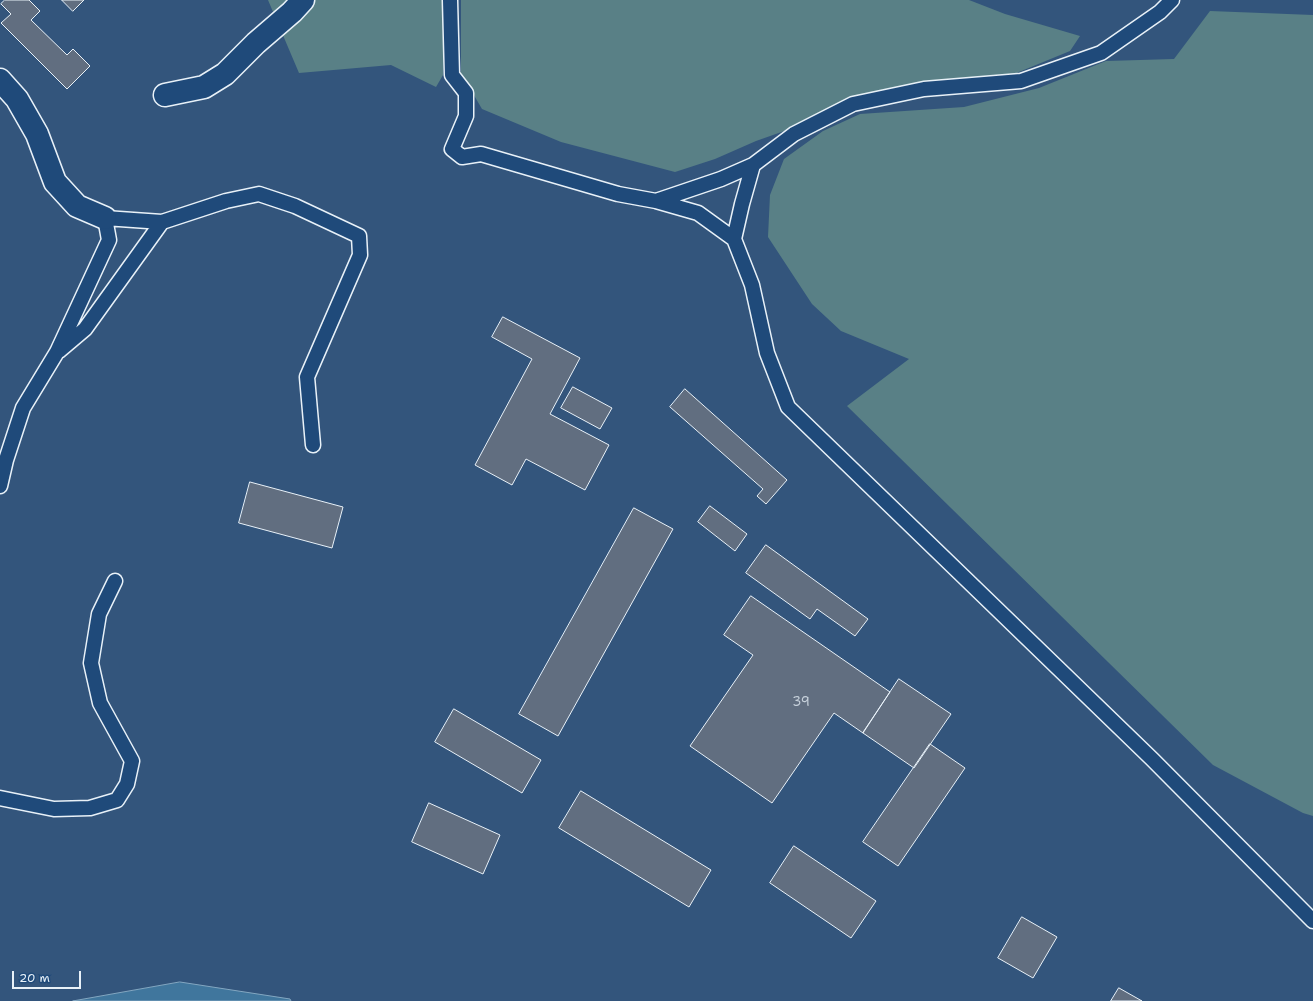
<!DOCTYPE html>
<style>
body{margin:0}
#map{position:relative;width:1313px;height:1001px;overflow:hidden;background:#33557c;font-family:"Shantell Sans",sans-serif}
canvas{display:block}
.scale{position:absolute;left:12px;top:971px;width:69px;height:18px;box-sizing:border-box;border:2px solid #e8f1f8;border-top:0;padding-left:5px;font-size:12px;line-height:14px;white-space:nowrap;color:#e8f1f8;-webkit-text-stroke:3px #1f4a7a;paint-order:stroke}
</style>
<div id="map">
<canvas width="1313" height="1001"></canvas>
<div class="scale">20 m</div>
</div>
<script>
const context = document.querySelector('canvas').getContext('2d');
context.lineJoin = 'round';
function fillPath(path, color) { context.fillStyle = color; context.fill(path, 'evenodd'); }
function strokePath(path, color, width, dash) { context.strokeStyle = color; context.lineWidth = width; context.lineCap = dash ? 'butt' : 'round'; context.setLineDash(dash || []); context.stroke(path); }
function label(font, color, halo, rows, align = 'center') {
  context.font = font + ' "Shantell Sans",sans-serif'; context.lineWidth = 3.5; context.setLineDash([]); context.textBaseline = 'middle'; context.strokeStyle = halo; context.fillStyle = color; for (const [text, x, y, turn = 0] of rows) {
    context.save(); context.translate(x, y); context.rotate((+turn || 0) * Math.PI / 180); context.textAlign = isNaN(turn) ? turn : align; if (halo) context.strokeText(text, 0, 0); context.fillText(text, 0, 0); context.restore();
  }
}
fillPath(new Path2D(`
 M268,0H445L443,75L436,87L391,65L299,73Z
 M461,0H969L1005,14L1080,36L1070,51L1014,74L923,82L756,141L715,159L675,172L561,142L482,109L461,73Z
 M1210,11L1313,15V816L1303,813L1213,765L847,406L909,359L841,331L812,304L768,237L770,195L784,159L823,131L860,114L964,107L1039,88L1106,61L1174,59Z`), '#598086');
const water = new Path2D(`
 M180,982L290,999L291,1001H73Z`);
fillPath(water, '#40769d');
strokePath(water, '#83a7c1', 1);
const building = new Path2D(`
 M5,0H29L40,11L31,20L67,55L73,49L90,66L67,89L1,23L11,14L1,4Z
 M62,0H84L73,11Z
 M503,317L580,358L550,414L609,445L585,490L526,459L512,485L475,465L532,359L492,337Z
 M573,387L612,408L600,429L561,408Z
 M685,389L787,480L766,504L757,496L763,489L670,407Z
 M250,482L343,507L332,548L239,523Z
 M710,506L747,534L735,551L698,522Z
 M634,508L673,529L558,736L519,714Z
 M766,545L868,619L855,636L817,609L810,619L746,573Z
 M751,596L890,692L863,733L834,713L772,803L690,746L753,655L724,635Z
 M899,679L951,714L914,768L863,733Z
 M454,709L541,760L522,793L435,742Z
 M930,744L965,768L898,866L863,842Z
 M581,791L711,870L689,907L559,828Z
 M429,803L500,835L483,874L412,842Z
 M794,846L876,901L851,938L770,883Z
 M1022,917L1057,937L1033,978L998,958Z
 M1119,988L1142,1001H1111Z`);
fillPath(building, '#616e80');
strokePath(building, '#e8f1f8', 1);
const lane = new Path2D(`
 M450,0L452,75L466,93V116L452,149L462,157L481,154L618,194L656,201L698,213L734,239L752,285L767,353L788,407L1152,759L1313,921
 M656,201L721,179L753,165
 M734,239L742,204L753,165L794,134L853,104L924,89L1021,81L1101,53L1160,12L1172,0
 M59,351L85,329L162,222
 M0,486L6,460L23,408L57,352L109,240L105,218L162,222L226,201L259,194L295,206L359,236L360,255L307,377L313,445
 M0,798L54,809L90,808L117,800L127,784L132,761L100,703L91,663L99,614L115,581`);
const street = new Path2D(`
 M0,80L17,99L37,134L55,182L77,206L105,218
 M165,95L204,87L225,74L256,43L292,12L303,0`);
strokePath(lane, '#e8f1f8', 17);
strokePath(street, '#e8f1f8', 25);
strokePath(lane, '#1f4a7a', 14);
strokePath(street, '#1f4a7a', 22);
label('13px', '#c6d0da', null, [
 ["39",801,703]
]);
</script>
